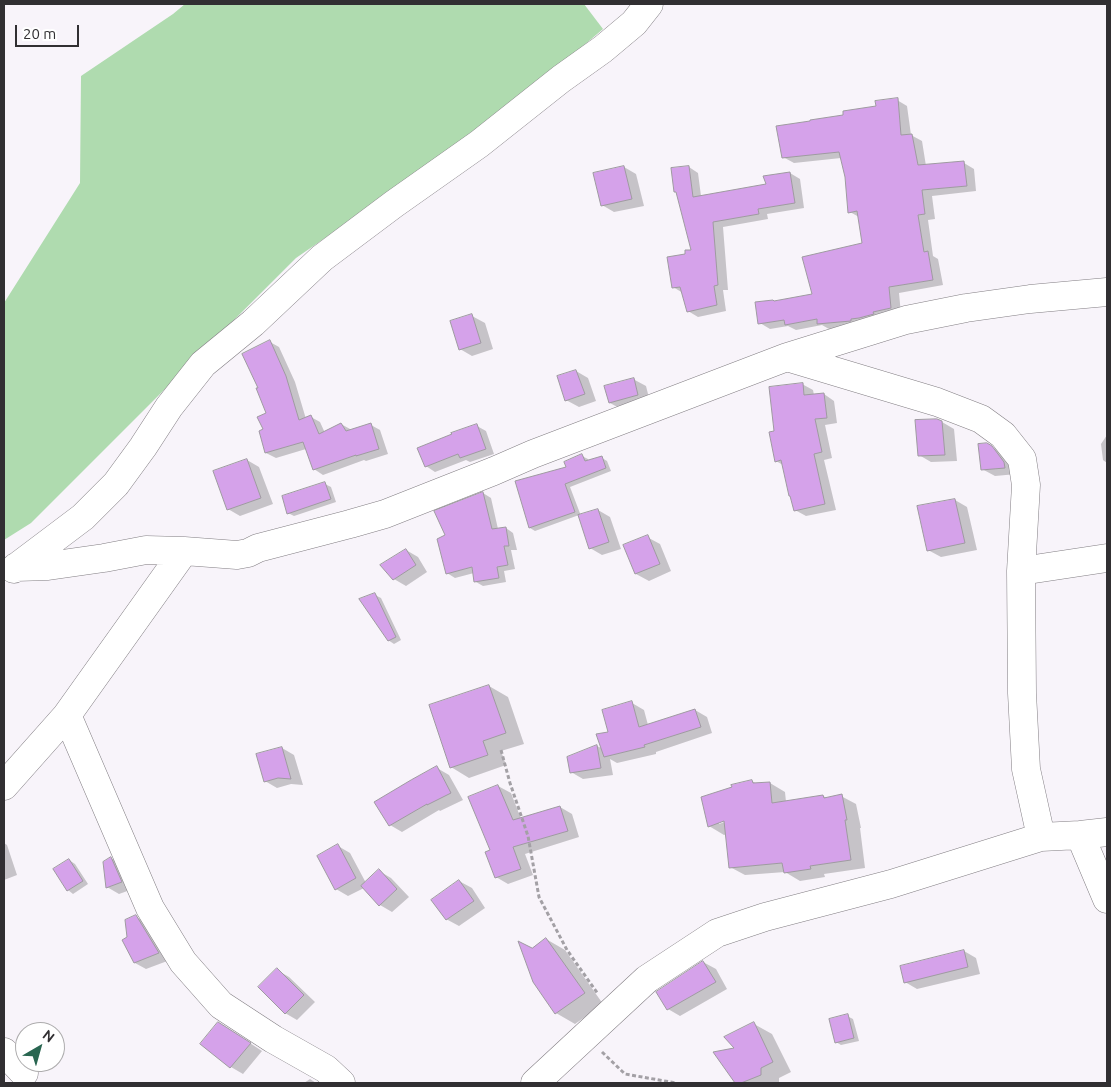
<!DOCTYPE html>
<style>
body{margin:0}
#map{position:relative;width:1111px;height:1087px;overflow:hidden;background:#f8f4fa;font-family:Ubuntu,sans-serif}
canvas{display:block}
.frame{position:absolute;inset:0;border:5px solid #312f32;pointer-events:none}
.north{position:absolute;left:15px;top:1022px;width:50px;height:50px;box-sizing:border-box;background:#fff;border:1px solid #adacad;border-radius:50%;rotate:38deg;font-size:14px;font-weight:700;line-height:20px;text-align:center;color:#312f32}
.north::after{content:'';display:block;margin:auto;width:18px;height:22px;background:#296651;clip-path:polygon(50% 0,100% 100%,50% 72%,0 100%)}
.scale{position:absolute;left:15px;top:25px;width:64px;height:22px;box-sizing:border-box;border:2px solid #312f32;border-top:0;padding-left:6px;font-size:15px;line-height:18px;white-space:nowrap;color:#312f32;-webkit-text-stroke:4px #fff;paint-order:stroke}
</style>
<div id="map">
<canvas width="1111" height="1087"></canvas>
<div class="frame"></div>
<div class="north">N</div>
<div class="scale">20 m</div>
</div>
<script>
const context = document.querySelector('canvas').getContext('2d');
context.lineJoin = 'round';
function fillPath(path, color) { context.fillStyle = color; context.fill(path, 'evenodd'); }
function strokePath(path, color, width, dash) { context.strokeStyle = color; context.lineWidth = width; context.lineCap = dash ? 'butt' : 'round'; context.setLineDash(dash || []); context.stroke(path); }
fillPath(new Path2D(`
 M185,4H584L603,29L480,134L406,182L296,258L31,523L4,540V303L80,183L81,76L173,14Z`), '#afdbaf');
fillPath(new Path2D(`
 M897,100L907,106L911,135L922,141L926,166L964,163L974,169L976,191L932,196L935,219L928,220L933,256L938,259L943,285L899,293L901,314L861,326L829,329L822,325L796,330L788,326L770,329L760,323L776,302L813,295L864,244L859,217L850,212L846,176L841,158L794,163L783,157L845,116L877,107Z
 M624,167L636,174L644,206L614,212L602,205L594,174Z
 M689,167L698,173L701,196L768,185L790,173L800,179L804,208L767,214L768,219L723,227L728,290H723L726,311L698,317L688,311L683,293L673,287L686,255L693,251Z
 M472,316L485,323L493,349L472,356L460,349Z
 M270,342L279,347L295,382L306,419L311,417L320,422L325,433L341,424L350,429L351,431L371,425L380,430L388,454L366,461L364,460L323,475L314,469L306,449L276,458L266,453L265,430L268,413Z
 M576,371L588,378L596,401L579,407L566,400Z
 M633,379L646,386L650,402L623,410L610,403Z
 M802,384L813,390L814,395L824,394L834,401L837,423L825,425L832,458L824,460L836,510L806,516L795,510L783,465L776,461L775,432Z
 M942,422L954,429L957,461L931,462L919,455Z
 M477,426L486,431L494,454L470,462L466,460L435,472L426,466Z
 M1107,435V463L1103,460L1101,444Z
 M987,444L999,451L1017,474L995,476L982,469Z
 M582,456L588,459L589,461L602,458L607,461L611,471L570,487L581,516L598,510L610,517L621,549L602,555L590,548L579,515L535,531L530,528L567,467Z
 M247,460L259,467L273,504L240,516L228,509Z
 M325,484L331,487L336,502L294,516L288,513Z
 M483,493L491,498L498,529L506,528L513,533L517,550H511L515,569L504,571L506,582L483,586L476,582L474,573L455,578L447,573V535Z
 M955,500L967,507L977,550L941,557L928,550L919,507Z
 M647,537L660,544L671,571L649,581L636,574L625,546Z
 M406,550L418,557L427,572L406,586L394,579Z
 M375,595L381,598L401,640L394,644L388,640Z
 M489,686L508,697L524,744L501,751L506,765L469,778L451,767Z
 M632,703L644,710L648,725L695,710L707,717L712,733L656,752V754L617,763L610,759L613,775L583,779L571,772L597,746L603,749L610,733Z
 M282,748L294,755L303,785L291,784L277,788L265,781Z
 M437,768L449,775L463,800L440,811L439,810L402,832L390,825Z
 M752,781L757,784L770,783L785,792L786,802L823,796L827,798L841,796L856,804L861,828H860L865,868L824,874L825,877L800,881L785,872L745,875L730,867L727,834L724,835L709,826ZM730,818V820L719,824V822Z
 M498,786L511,793L521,819L560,807L572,814L579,837L525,854L533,875L508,884L496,877L492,851Z
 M4,843L7,845L17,875L4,880Z
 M338,846L350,853L366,883L379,871L391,878L409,897L392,912L380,905L364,888L348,896L336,889Z
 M111,858L123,865L133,889L119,894L107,887Z
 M69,860L75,864L88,884L73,894L68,890Z
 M459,881L472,888L485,908L459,926L446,919Z
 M136,917L147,923L170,960L146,969L135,963L124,941L129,937Z
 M546,939L565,950L603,1004L575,1024L556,1013L534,982L532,949Z
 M964,951L976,958L980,974L917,989L905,982Z
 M703,962L716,969L727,989L680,1016L668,1009Z
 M277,970L289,977L315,1002L297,1020L285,1013Z
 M847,1016L853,1019L859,1041L841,1045L836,1042Z
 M754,1024L772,1034L791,1072L779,1078V1083H736L716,1053L736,1049Z
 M230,1030L262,1051L243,1074L231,1067L202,1043Z
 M310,1079L316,1083H317H304Z
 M1091,1082H1107V1083H1091Z`), '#0003');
const building = new Path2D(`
 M898,98L901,135L912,134L918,165L964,161L967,186L922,190L925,214L918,215L924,252L928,251L933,280L889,287L891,308L873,312L874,314L859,318L851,319V321L817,324V319L785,325L784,320L758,324L755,302L773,300L774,301L812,294L802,257L862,243L857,211L848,213L845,177L839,152L782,158L776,126L810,121V120L843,115V111L876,106L875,101Z
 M624,166L632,199L601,206L593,173Z
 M689,166L693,197L766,184L763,176L790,172L795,203L758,209L759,214L713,222L718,285L714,286L717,305L687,312L680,287L672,288L667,257L685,254V250H691L676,192H674L671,168Z
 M472,314L481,343L459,350L450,321Z
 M270,340L286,376L299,420L311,415L319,434L341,423L346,431L371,423L379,449L356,456V455L313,470L303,442L265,453L259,431L263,429L257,417L266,413L256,388H258L242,354Z
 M576,370L585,394L565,401L557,376Z
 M634,378L638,395L609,403L604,386Z
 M803,383L804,395L824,393L827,418L815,419L822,452L814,454L825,504L794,511L790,496H789L781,460L775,462L769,432L774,431L769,387Z
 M937,419L942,421L945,455L918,456L915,420Z
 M477,424L486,449L460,458L458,454L425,467L417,448L452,434L451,433Z
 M987,443L992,446L1004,462L1005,468L981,470L978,444Z
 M582,454L585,461L602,456L606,468L565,484L575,512L529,528L515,481L566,467L564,462Z
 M247,459L261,498L227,510L213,471Z
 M325,482L331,499L287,514L282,496Z
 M483,492L492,529L506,527L509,546H504L508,565L497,567L499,578L474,582L472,567L446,574L437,539L445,535L434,511Z
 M955,499L965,543L927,551L917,506Z
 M598,509L609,542L589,549L578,515Z
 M648,535L660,564L635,574L623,545Z
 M406,549L416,565L393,580L380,565Z
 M375,593L396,637L388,641L359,599Z
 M489,685L506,733L483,741L488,755L450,768L429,705Z
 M632,701L639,727L695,709L701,727L644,745L645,747L604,757L596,734L608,732L602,710Z
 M597,745L601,768L570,773L567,757Z
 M282,747L291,779L278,778L264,782L256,754Z
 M437,766L451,793L427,805V804L389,826L374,802L411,780Z
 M752,780L753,783L770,782L772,803L823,795L824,798L842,794L847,820H845L851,860L810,866L811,869L784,873L782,863L729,868L724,821L708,827L701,797L732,787L731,785Z
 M498,785L513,820L560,806L568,831L513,847L521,869L495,878L485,852L490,850L468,797Z
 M338,844L356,878L335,890L317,856Z
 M111,857L122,882L106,888L103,862Z
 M69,859L83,881L67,891L53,869Z
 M379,869L397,889L379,906L361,886Z
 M459,880L474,901L446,920L431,900Z
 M136,915L159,953L134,963L122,940L127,937L125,920Z
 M546,938L585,993L555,1014L533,982L518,941L532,948Z
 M964,950L968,967L904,983L900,966Z
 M703,961L716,982L667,1010L656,992Z
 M277,968L304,995L285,1014L258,987Z
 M848,1014L854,1038L835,1043L829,1019Z
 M218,1022L251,1043L230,1068L200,1044Z
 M754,1022L773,1062L761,1068V1075L741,1083H735L713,1052L734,1048L724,1037Z`);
fillPath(building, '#d5a2ea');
strokePath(building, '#9e9aa0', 1);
const minor = new Path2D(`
 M787,357L937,402L981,419L1003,435L1022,459L1026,485L1021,571L1022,693L1026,769L1041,837
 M16,567L48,566L104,558L146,550L184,551L237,555L248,553L258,548L350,524L385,514L494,471L533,454L787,357L906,320L966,308L1030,299L1107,292
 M14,569L83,517L116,484L143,447L169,407L203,364L253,323L322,258L394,204L479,144L561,79L603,49L634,23L649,4
 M1021,571L1107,558
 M67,715L150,908L183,962L221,1005L273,1039L326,1069L341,1083
 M4,786L67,715L184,551
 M1080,835L1107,899
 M4,1052L24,1073
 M535,1083L647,979L717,933L765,917L891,884L1041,837L1080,835L1107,832`);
strokePath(minor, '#827e83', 29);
strokePath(new Path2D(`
 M501,750L510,783L528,836L539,897L567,950L598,994
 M602,1052L625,1074L676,1083`), '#a3a0a5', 3, [4, 2.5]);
strokePath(minor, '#fff', 28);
</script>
